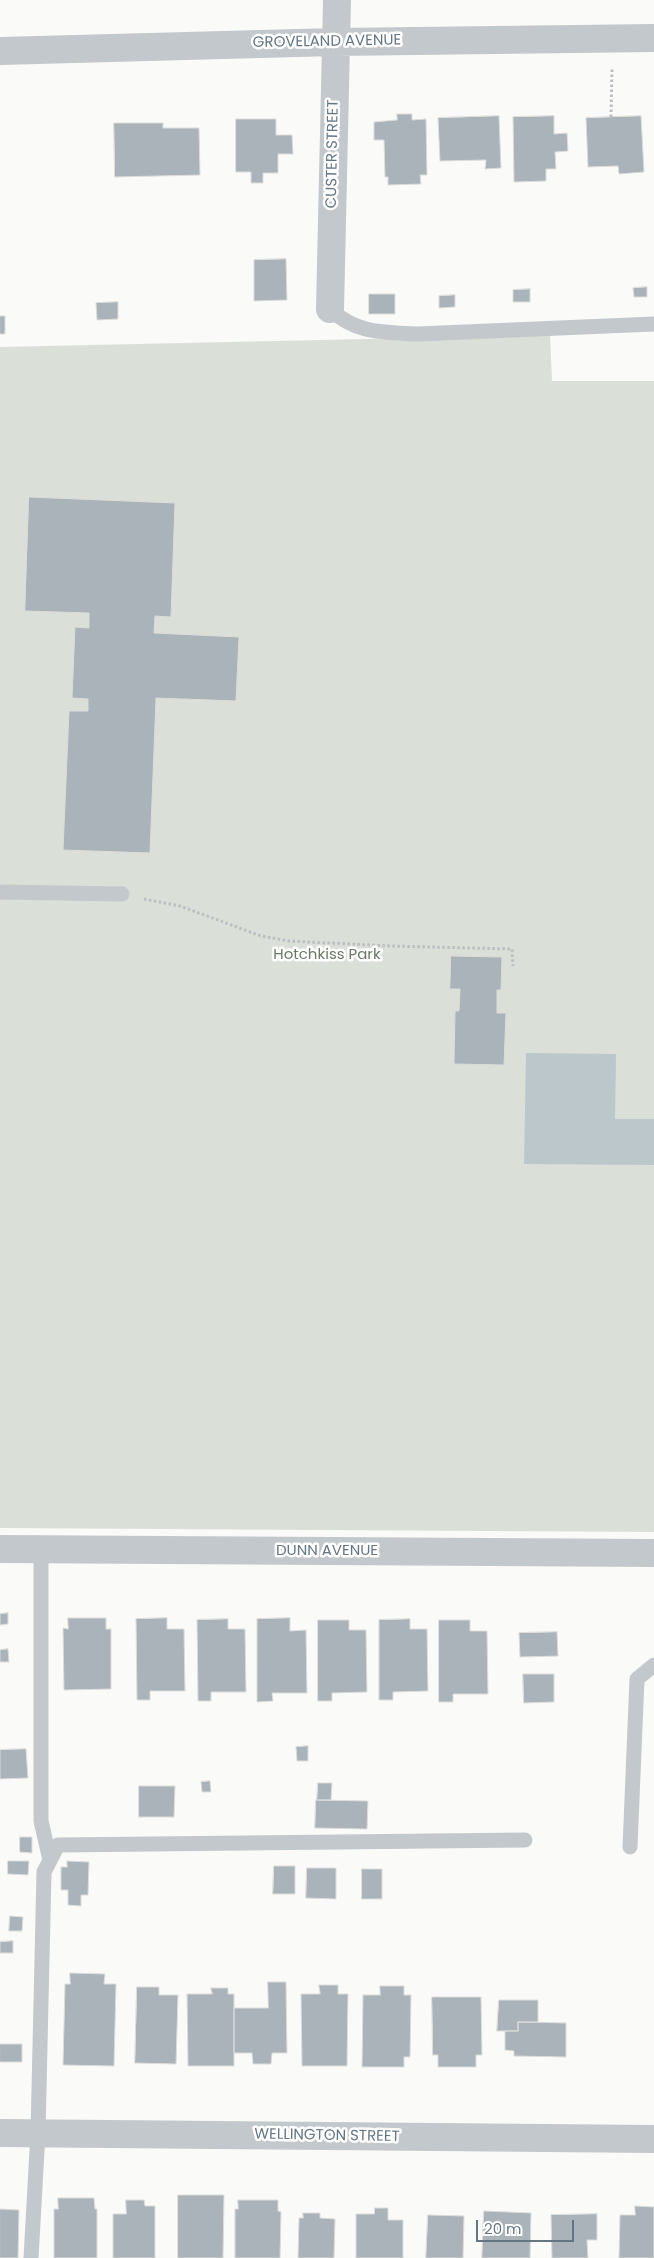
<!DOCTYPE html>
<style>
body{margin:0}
#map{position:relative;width:654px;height:2258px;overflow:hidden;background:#fafaf8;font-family:Poppins,sans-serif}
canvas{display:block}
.scale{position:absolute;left:476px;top:2220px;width:98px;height:22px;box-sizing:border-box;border:2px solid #657683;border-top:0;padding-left:6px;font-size:15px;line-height:18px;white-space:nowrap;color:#657683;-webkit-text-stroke:4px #fff;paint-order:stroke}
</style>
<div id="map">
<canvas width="654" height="2258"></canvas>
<div class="scale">20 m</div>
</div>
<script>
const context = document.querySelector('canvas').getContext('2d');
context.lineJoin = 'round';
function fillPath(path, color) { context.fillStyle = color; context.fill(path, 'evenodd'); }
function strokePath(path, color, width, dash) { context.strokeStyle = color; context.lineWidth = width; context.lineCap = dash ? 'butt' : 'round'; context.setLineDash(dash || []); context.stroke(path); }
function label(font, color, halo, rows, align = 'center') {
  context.font = font + ' Poppins,sans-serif'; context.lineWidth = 5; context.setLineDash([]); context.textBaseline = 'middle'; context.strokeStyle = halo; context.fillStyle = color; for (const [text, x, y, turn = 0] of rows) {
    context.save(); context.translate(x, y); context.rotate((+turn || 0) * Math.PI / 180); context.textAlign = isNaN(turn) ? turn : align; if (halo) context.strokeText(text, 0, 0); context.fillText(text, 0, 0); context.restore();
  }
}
fillPath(new Path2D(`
 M550,335L552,381H654V1532L0,1528V347Z`), '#dadfd7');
fillPath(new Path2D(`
 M526,1053L616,1054L615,1119H654V1165L524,1164Z`), '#bbc7cb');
const building = new Path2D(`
 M397,114H412V120L426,119L427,175H420L421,184L388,185V177H385L384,140H374V122L397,120Z
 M499,116L501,168L485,169L486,160L440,161L438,118Z
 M554,116V134L567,133L568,151L555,152L556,169H546V181L514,182L513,117Z
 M641,116L644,172L619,174L618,166L588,167L586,118Z
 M236,119H276V135H292L293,154H278V173H263V183H251V172H236Z
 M114,123H163V128H199L200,175L115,177Z
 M286,259L287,300L254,301V260Z
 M647,287V297H634L633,288Z
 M530,289V302H513V290Z
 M369,294H395V314H369Z
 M455,295V307L439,308V296Z
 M118,302V319L97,320L96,303Z
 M0,316H5V334H0Z
 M29,497L175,503L171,617L155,616L154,633L239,637L236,701L156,698L150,853L63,850L69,711H88V699L72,698L75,627L89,628V613L25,611Z
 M451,956L502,957L501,990H497V1013H506L504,1065L454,1064L455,1011H459L460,989H450Z
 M8,1613V1624L0,1625V1614Z
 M68,1618H106V1629H111V1689L64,1690L63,1628L68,1629Z
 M167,1618V1629H184L185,1691H150V1700H137L136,1619Z
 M290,1618V1631L306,1630L307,1693H272L273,1701L257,1702V1619Z
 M228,1619V1629H245L246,1692H211V1701H198L197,1620Z
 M410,1619V1629H427L428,1691L393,1692V1700H379V1620Z
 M318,1620H349V1630H366L367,1692L332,1693V1701H318Z
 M439,1620H470V1631H487L488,1694H453V1702H439Z
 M557,1632L558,1656L520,1657L519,1633Z
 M8,1649L9,1662H0V1650Z
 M523,1674H554V1702L524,1703Z
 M308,1746V1761H297L296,1747Z
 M26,1749L28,1778L0,1779V1750Z
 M210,1781L211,1792H202L201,1782Z
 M318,1783H332L331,1800H317Z
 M139,1786H175L174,1817H139Z
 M316,1800L368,1801L367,1829L315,1828Z
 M20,1837H32V1853L20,1852Z
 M8,1861H29L28,1875L8,1874Z
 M67,1861L89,1862L88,1895H81V1906L68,1905V1890H61V1867H67Z
 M274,1866H295V1894H273Z
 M307,1868H336V1899L306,1898Z
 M362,1869H382V1899H362Z
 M10,1916L23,1917L22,1931H9Z
 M13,1941V1953H0V1942Z
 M70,1973L105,1974L104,1984H116L114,2066L63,2065L65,1984H70Z
 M268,1982H286L287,2053H272L271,2064H253L252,2053H234V2008H268Z
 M319,1985H338V1994H348L347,2066H302L301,1994H320Z
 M380,1986H404V1995H411L410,2057H404V2067H362L363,1995H380Z
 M137,1987H159V1995H178L176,2064L135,2063Z
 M211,1988H228V1994H234V2066H188L187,1994H212Z
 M432,1997H481L482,2055H476V2067H438V2055H433Z
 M499,2000H538V2022H518V2031H497Z
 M518,2022L566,2023V2057L514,2056V2051L505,2050V2031H518Z
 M0,2044H22V2062H0Z
 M178,2195H224L223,2258H178Z
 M58,2198H94L95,2209H97V2258H54V2209H58Z
 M126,2200H144L145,2206H155V2258H113V2214H126Z
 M238,2200H278V2211L281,2212L280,2258H235V2209H238Z
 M635,2206L654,2207V2258H619L620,2215H635Z
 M375,2208H388V2220H403V2258H356V2214H374Z
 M0,2209L19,2210L18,2258H0Z
 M484,2211L531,2213L530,2258H482Z
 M303,2213H320V2218L335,2219L334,2258H298L299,2218H303Z
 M597,2214V2240H587L588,2258H552L551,2215Z
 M428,2215L464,2216L463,2258H426Z`);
fillPath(building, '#aab3b9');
strokePath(building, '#dcdcda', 1);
strokePath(new Path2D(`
 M611,117L612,68
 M144,899L180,906L261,936L289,941L392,946L512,949L513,966`), '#bbbfc2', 3, [2.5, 2.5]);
strokePath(new Path2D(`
 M330,309C356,334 384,332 418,334L654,324
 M0,892L122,894
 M41,1550V1821L50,1860
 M630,1847L637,1679L654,1665
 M31,2258L38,2133L44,1872L58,1845L525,1840`), '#c3c8cc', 15);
strokePath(new Path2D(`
 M0,51L335,42L654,38
 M330,309L337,0
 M0,1549L654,1553
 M0,2133L654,2139`), '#c3c8cc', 28);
label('15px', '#657683', '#fff', [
 ["GROVELAND AVENUE",327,42,-1],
 ["CUSTER STREET",333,154,-89],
 ["DUNN AVENUE",327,1551],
 ["WELLINGTON STREET",327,2136,1]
]);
label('15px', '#687a64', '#fff', [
 ["Hotchkiss Park",327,955]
]);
</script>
